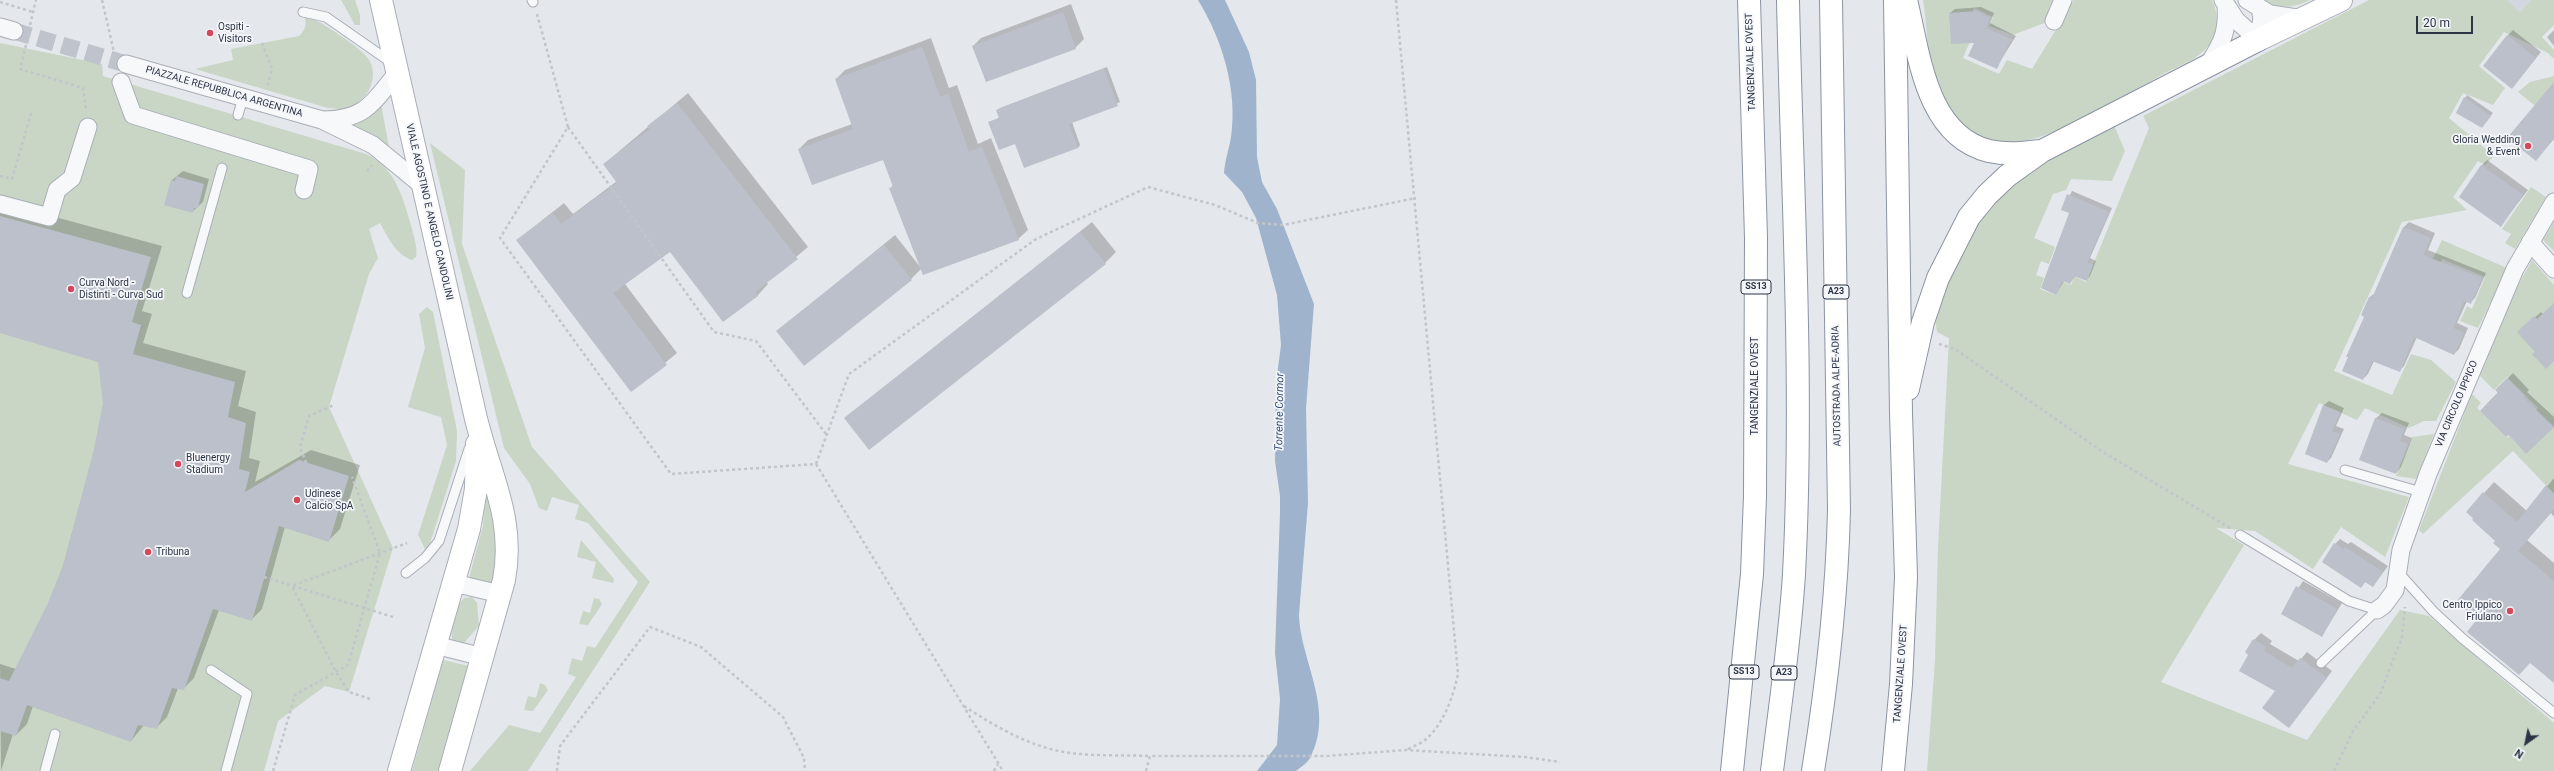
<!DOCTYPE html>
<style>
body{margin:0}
#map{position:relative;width:2554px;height:771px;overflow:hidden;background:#e4e7ec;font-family:Roboto,sans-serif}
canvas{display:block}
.north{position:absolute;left:2506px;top:723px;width:40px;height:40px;-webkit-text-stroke:3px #f4f6f9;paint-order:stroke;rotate:213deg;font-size:11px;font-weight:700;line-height:16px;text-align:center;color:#2b3445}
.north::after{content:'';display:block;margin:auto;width:14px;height:18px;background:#2b3445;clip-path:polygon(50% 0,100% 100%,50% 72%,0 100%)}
.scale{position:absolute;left:2416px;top:16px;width:57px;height:18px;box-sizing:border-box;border:2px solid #2b3445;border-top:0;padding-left:5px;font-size:12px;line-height:14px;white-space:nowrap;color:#2b3445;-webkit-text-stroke:3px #f4f6f9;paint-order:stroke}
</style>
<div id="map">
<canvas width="2554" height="771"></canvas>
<div class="north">N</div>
<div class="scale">20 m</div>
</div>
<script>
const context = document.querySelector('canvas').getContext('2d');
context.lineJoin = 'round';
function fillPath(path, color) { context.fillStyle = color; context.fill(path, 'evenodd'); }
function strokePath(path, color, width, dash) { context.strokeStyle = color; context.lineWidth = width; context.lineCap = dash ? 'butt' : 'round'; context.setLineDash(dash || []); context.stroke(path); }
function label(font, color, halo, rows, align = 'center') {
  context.font = font + ' Roboto,sans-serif'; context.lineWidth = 3.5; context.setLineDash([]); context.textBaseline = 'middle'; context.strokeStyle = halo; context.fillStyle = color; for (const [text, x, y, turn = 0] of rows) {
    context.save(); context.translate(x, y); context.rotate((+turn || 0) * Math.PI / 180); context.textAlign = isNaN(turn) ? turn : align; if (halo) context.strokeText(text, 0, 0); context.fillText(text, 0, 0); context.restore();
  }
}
fillPath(new Path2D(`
 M2508,0H2531L2520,12Z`), '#d2d6de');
fillPath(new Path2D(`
 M341,0H355L360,15V25H355Z
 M1923,0H2053L2048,11L2052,13L2047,22L2013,35L1989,26L1993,17L1974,8L1965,27L1974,32L1963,58L1999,74L2007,60L2032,69L2074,0H2212C2219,14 2219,32 2209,45C2198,60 2178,66 2163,74C2146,84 2128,94 2110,104C2065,127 2007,165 1960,124C1952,117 1943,108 1939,98C1927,69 1928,31 1923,0Z
 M2260,0H2310C2292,9 2278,9 2260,0Z
 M2369,0H2508L2520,12L2531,0H2554V25L2542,37L2554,50V59L2548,53L2504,32L2479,66L2505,88L2493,105L2463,93L2449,118L2494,156L2485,165L2478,161L2453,197L2467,210L2402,222L2334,371L2392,395L2411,354L2431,360L2456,382L2436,421H2424L2409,428L2365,408L2357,420L2319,403L2288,464L2409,497L2385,557L2341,527L2313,569L2255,531L2216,528L2244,545L2161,682L2307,740L2400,610L2429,616L2554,723V771H1927L1935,660L1938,547L1949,338L1937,332C1933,312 1944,285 1953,268C1961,252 1968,234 1977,219C2007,173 2067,149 2114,125L2125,151L2112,181L2071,179L2066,190L2053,194L2034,238L2055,247L2049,264L2041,261L2036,275L2044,278L2040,289L2055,295L2061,281L2071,285L2074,276L2086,282L2149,128L2143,116Z
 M304,15C318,19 358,46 367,57C382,76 367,103 346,108C340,110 334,108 328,108L195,69L233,60L231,49L299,36C306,29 307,25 304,15Z
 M0,43L102,64L103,76L366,154C396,167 404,201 412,229C414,238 418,248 416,257L412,260C396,255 387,236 380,223L369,229L378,258L369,274L329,407L393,548L349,692L325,686L278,721L264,771H0Z
 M2554,76V121L2518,92L2530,82Z
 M381,104L389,147L339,124C357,123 370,121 381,104Z
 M430,143L465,170L462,244L532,447L650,582L528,771H470L509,725L540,733L576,677L568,674L572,658L582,661L587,646L595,648L638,582L588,523L575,519L579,505L552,497L547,511L539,508L530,484L504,448Z
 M2531,187L2546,197L2515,249L2505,243L2511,234L2502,229Z
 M2554,222V251L2543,240Z
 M2442,240L2507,268L2478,328L2460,321L2467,306L2472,309L2485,277L2442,259L2426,298L2416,293Z
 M2532,260L2554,285V494L2513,451L2423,534L2419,530L2472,394L2481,403L2477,408L2507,438L2538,408L2507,377L2494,390L2480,376L2515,291Z
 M427,307L433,312L457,431L456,461L427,553L418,535L447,445L441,417L408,407L425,348L419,314Z
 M2434,434L2416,479L2396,476L2412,437Z
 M487,472L497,546L493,584L469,578L483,526Z
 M581,540L614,579L613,583L592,578L596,562L577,557Z
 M472,597L477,603L479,626L463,644L454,643C448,633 455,607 464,598Z
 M594,598L599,599L602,604L588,625L579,624L583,611L590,613Z
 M443,660L469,666L439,771H412Z
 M540,683L545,685L548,690L533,711L524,710L528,696L536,698Z`), '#c9d6c5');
fillPath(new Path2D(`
 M1198,0H1225L1249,52L1256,80L1257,157L1262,182L1277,209L1314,304L1306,408L1308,503L1299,615C1300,659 1335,709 1311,756C1309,762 1301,767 1296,771H1257L1277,745L1280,699L1275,653L1280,513V496L1275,461L1276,383L1281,345L1277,295L1256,218L1242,192L1224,173C1225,160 1229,149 1231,137C1238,90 1222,39 1198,0Z`), '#9fb4cc');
fillPath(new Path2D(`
 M1071,4L1084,39L1075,48L973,46L981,38Z
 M1981,7L1994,13L1990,23L2016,36L1996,68L1950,13L1955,9Z
 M2513,30L2541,52L2512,88L2507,36Z
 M2554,30V46L2547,37Z
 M931,38L949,88L957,85L978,144L991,138L1028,230L1018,239L984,253L983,250L922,268L911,279L778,331L895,235L921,268L891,188L893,185L884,158L799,149L808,140L852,124L836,79L845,70Z
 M1107,67L1120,102L1072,122L1080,145L1078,148L1016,143L990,122L1000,117L997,111L1000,108Z
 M2554,84V139L2536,160Z
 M688,93L808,247L766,282L768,284L758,295L723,321L670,251L625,284L677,353L631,391L517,240L564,203L573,214L617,181L604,164Z
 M2467,95L2493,113L2484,124L2457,112Z
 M2487,160L2528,190L2501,225L2481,166Z
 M183,171L209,179L203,202L192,212L166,204L172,180Z
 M2072,191L2112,208L2090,258L2096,261L2090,276L2086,280L2075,276L2070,283L2064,281L2056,294L2071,213L2063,209Z
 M0,202L162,246L142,311L152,314L143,343L246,371L238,406L256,412L249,458L260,461L255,482L311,450L360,465L340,529L329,540L285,527L262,609L251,620L219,610L194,678L183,689L178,688L167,717L156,728L144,725L131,741L33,706L27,724L16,735L13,734L1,771L0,664L16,669L48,605L63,566L95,449L104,403L99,361L0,332Z
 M1092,222L1116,252L1105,263L869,448L845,418Z
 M2409,222L2435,233L2428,250L2486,273L2475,298L2470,303L2467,301L2457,323L2468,328L2459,349L2454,354L2417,337L2404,366L2399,371L2374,361L2368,374L2363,379L2365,316L2370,297L2376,292L2404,227Z
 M2554,304V360L2536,352L2524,327L2541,312L2543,314Z
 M2513,373L2529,390L2527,392L2554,417V427L2526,452L2496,390Z
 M2329,401L2344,408L2336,426L2344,429L2331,458L2327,462L2306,453L2324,405Z
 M2382,413L2409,423L2404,435L2412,438L2401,467L2396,473L2376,418Z
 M2554,478V517L2551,513L2527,540L2554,563V673L2479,619L2501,549L2496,541L2467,512L2494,482L2527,511Z
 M2340,539L2348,544L2351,542L2388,566L2373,586L2366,581L2361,587L2335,544Z
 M2303,581L2342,603L2322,636L2282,613Z
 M2261,633L2272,641L2270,644L2299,661L2307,652L2332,671L2289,727L2276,691L2250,654L2254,640Z`), '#0003');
fillPath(new Path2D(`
 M1976,11L1990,18L1986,28L2013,40L2010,41L1997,69L1968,56L1974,43L1951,44L1949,13Z
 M1063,12L1076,49L986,82L972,46Z
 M2507,35L2536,58L2512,89L2483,66Z
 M922,47L940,97L948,94L969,152L982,147L1019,240L923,275L889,188L893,187L883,160L812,185L798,149L853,129L835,79Z
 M1104,69L1118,106L1069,124L1078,148L1024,168L1015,144L999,150L988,122L999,118L996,110Z
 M2554,82V138L2536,161L2507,138Z
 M2464,97L2491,116L2482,128L2456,113Z
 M677,103L798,259L755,292L758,296L723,322L670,252L613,293L667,365L631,392L516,240L553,213L561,224L617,183L603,164L650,129L647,126Z
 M2481,165L2523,195L2501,227L2459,197Z
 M176,176L204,184L198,208H194L193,213L164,205L171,180L175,181Z
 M2067,194L2109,212L2087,262L2093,265L2087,281L2074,276L2070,284L2063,281L2056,295L2041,288L2069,213L2061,210Z
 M0,216L151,257L132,322L141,325L133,354L235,382L228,417L246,423L239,469L250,472L245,492L299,460L349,476L329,542L279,526L252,621L213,609L184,690L172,688L157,729L138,725L131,742L27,705L16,736L0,731V678L9,681L47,605L63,566L94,449L103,403L98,362L0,333Z
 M2403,227L2431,238L2423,255L2482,278L2471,304L2464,301L2453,328L2464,333L2454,355L2414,337L2400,372L2372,361L2363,380L2342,371L2348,357H2346L2364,317L2361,315L2369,297L2372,298Z
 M1080,232L1106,264L869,450L844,418Z
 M884,245L912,280L804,366L776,331Z
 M2554,303V361L2546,369L2532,354L2535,352L2517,332L2534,316L2537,319Z
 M2507,378L2525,396L2523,397L2554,427L2526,454L2509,435L2506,437L2480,411L2498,392L2495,390Z
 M2323,405L2340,412L2332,431L2340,434L2327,463L2305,454Z
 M2375,418L2404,429L2400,441L2408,444L2396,474L2359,460Z
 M2546,485L2554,494V509L2518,551L2554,581V683L2530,663L2519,675L2467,632L2477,619L2456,602L2500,549L2493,543L2495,541L2472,520L2473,518L2466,512L2483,492L2517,522Z
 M2334,543L2343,549L2345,547L2383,572L2373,587L2365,582L2361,588L2322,562Z
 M2296,586L2337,609L2322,637L2281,614Z
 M2253,639L2266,647L2264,651L2292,668L2300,658L2327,678L2289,728L2262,708L2275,691L2239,671L2248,655L2245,652Z`), '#bbc0ca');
strokePath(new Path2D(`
 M14,31L126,64`), '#bfc3cb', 17, [17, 8]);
const lane = new Path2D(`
 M532,0L533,2
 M303,12L326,17L392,63
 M238,115L243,98
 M187,293L222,168
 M2345,470L2421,492
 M2240,535L2349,601L2377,610
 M2398,572L2433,611L2462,638L2554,713
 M406,573L425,558L439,541L469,449
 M2321,663L2377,610
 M211,670L247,694L226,771
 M45,771L55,734`);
const street = new Path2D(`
 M2223,0L2236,20L2258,40L2262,18L2260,9
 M2247,0L2270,14L2304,19
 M2054,21L2063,0
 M0,27L14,31
 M126,64L322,120L373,145L424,187
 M2208,65C2222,43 2228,32 2226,5
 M121,82L133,115L309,169L304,190
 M324,120C367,119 373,102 398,72
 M0,204L49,217L57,190L72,178L88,127
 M2530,242L2554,269
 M454,583L500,594
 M2377,610L2384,605L2395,590L2401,550L2428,474L2515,269L2554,202
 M435,645L483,657`);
const secondary = new Path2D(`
 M381,0C412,137 443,273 474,410C487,471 516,516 504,580L450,771
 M2258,40L2341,0
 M399,771L469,529L476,489L477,444`);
const highway = new Path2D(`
 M1906,0C1919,52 1925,135 1989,151C2007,155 2024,153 2041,151
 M1908,389L1923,322L1938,278L1969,217L1987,195L2007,176L2042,151L2258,40
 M1732,771L1752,574L1755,496L1756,238L1749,0
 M1772,771C1780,706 1790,640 1794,574C1804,383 1792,191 1788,0
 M1813,771C1827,684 1837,598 1839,510L1831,0
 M1893,771L1901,684L1906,577L1901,413L1895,0`);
strokePath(lane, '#a9aeb7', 11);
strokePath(street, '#a9aeb7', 19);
strokePath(secondary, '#a9aeb7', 24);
strokePath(highway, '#8b94a3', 24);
strokePath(new Path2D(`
 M102,0L114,52
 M1396,0L1458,674C1453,697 1444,724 1425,740C1420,744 1412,747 1406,750
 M0,2L33,12
 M537,14L568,127L500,238L671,474L816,464
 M30,25L36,0
 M262,43L272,69L267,87
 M26,45L20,69L83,88L86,110
 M568,127L714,332L756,341L826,434
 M367,171L372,165
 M0,176L12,179L32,110
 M1939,344L1955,349L2103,452L2230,528
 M306,463L300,447L309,416L334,405
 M816,464L849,374L1036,239L1148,187L1215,205L1258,223L1283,225L1416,198
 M816,464L1003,771
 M264,577L393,617
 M370,699L349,692L336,672L292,586L407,543
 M964,706C999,729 1037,751 1080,754C1103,756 1127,755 1150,756
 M273,771L295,695L348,665L380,553L352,477
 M557,771L560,746L650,627L701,647L783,717L804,758L805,771
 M994,771L998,764
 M1146,771L1150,756H1326L1406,750L1525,757L1560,762
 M2334,771L2353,731L2380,694L2402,637L2405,607`), '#c2c5cb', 2.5, [3, 3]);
strokePath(lane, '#f7f8fa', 9);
strokePath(street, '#f7f8fa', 17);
strokePath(secondary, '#fff', 22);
strokePath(highway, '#fff', 22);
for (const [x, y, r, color] of [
 [210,33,4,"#d1495b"],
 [2528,146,4,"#d1495b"],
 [71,289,4,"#d1495b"],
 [178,464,4,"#d1495b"],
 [297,500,4,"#d1495b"],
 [148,552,4,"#d1495b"],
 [2510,611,4,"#d1495b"]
]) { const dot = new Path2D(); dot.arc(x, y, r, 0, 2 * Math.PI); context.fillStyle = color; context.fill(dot); strokePath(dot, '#f4f6f9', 1.5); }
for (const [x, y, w] of [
 [1756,287,30],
 [1836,292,26],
 [1744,672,30],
 [1784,673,26]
]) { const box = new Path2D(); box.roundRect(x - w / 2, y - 7, w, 14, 3); context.fillStyle = '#f4f6f9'; context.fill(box); strokePath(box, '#2b3445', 1); }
label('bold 9px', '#2b3445', null, [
 ["SS13",1756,287],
 ["A23",1836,292],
 ["SS13",1744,672],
 ["A23",1784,673]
]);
label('10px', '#2b3445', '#f4f6f9', [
 ["Ospiti -",218,27],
 ["Visitors",218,39],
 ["Gloria Wedding",2520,140,"right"],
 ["& Event",2520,152,"right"],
 ["Curva Nord -",79,283],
 ["Distinti - Curva Sud",79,295],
 ["Bluenergy",186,458],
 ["Stadium",186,470],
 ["Udinese",305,494],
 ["Calcio SpA",305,506],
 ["Tribuna",156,552],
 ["Centro Ippico",2502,605,"right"],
 ["Friulano",2502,617,"right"]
], 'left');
label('10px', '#2b3445', '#f4f6f9', [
 ["TANGENZIALE OVEST",1751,62,-92],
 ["PIAZZALE REPUBBLICA ARGENTINA",224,92,16],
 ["VIALE AGOSTINO E ANGELO CANDOLINI",429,212,77],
 ["TANGENZIALE OVEST",1755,386,-90],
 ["AUTOSTRADA ALPE-ADRIA",1837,386,-91],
 ["VIA CIRCOLO IPPICO",2457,404,-67],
 ["TANGENZIALE OVEST",1901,674,-86]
]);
label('italic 11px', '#34527a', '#f4f6f9', [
 ["Torrente Cormor",1280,412,-89]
]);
</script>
